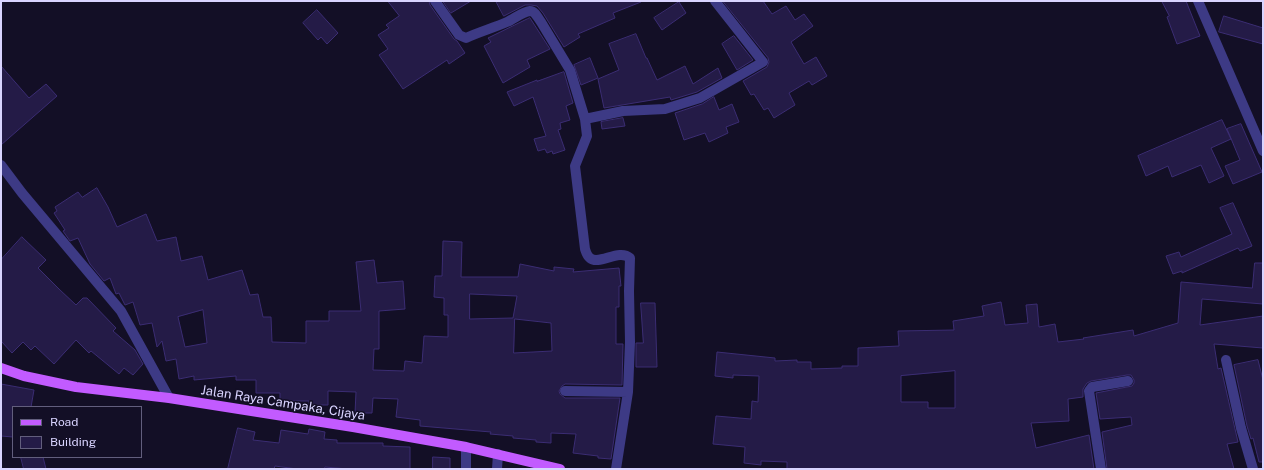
<!DOCTYPE html>
<style>
body{margin:0}
#map{position:relative;width:1264px;height:470px;overflow:hidden;background:#130f26;font-family:"Public Sans",sans-serif}
canvas{display:block}
.frame{position:absolute;inset:0;border:2px solid #d9d4ff;pointer-events:none}
.legend{position:absolute;left:12px;top:406px;width:130px;height:52px;box-sizing:border-box;background:#130f26;border:1px solid #625e7d;margin:0;padding:5px 7px;list-style:none;font-size:12px;color:#d9d4ff}
.legend li{display:flex;align-items:center;gap:8px;height:20px}
.legend b{width:20px;border:1px solid #625e7d}
</style>
<div id="map">
<canvas width="1264" height="470"></canvas>
<div class="frame"></div>
<ul class="legend">
<li><b style="height:5px;background:#c25bff"></b>Road</li>
<li><b style="height:11px;background:#241b47"></b>Building</li>
</ul>
</div>
<script>
const context = document.querySelector('canvas').getContext('2d');
context.lineJoin = 'round';
function fillPath(path, color) { context.fillStyle = color; context.fill(path, 'evenodd'); }
function strokePath(path, color, width, dash) { context.strokeStyle = color; context.lineWidth = width; context.lineCap = dash ? 'butt' : 'round'; context.setLineDash(dash || []); context.stroke(path); }
function label(font, color, halo, rows, align = 'center') {
  context.font = font + ' "Public Sans",sans-serif'; context.lineWidth = 3; context.setLineDash([]); context.textBaseline = 'middle'; context.strokeStyle = halo; context.fillStyle = color; for (const [text, x, y, turn = 0] of rows) {
    context.save(); context.translate(x, y); context.rotate((+turn || 0) * Math.PI / 180); context.textAlign = isNaN(turn) ? turn : align; if (halo) context.strokeText(text, 0, 0); context.fillText(text, 0, 0); context.restore();
  }
}
const building = new Path2D(`
 M388,1H429L430,5L454,39L457,41L465,53L449,64L447,60L403,89L379,55L388,49L378,35L389,28L386,25L399,16Z
 M443,1H471L451,13Z
 M496,1H641V2L613,13L615,18L578,34L580,37L564,47L543,13L537,6L531,5H525L504,16Z
 M723,1H763L772,14L786,6L795,20L804,14L813,26L791,42L804,64L816,57L827,76L812,85L809,81L789,93L795,105L774,118L768,108L764,110L754,94L751,95L743,81L767,67L769,62L768,58Z
 M1162,1H1186L1200,36L1177,44L1167,17L1169,16Z
 M679,2L686,13L662,30L654,18Z
 M317,10L338,33L327,44L321,37L318,40L303,23Z
 M1224,16L1263,28V44L1219,32Z
 M530,18L550,49L527,60L530,67L503,83L484,46L491,42L488,38L527,19Z
 M636,34L646,58H647L657,80L685,66L693,84L718,68L722,78L697,92L671,100L670,97L604,108L598,79L619,70L609,44Z
 M734,36L753,60L737,70L722,44Z
 M590,58L598,78L581,85L574,65Z
 M1,66L29,98L46,84L57,96L1,145Z
 M564,72L573,103L566,106L570,120L560,123L561,129L558,130L565,150L553,154L552,151L547,153L545,149L538,151L534,139L546,136L533,97L514,106L507,92L537,80V81Z
 M714,97L719,110L732,104L739,122L726,127L728,133L709,142L705,133L684,140L675,113L702,104Z
 M623,118L625,126L602,129L601,122Z
 M1222,120L1231,139L1211,148L1224,176L1209,183L1201,165L1172,177L1168,166L1146,176L1138,156Z
 M1241,124L1262,172L1233,184L1225,166L1240,160L1227,129Z
 M97,188L108,207L117,227L146,214L157,241L176,237L181,261L202,256L208,280L242,270L250,295L258,294L263,317H271L272,342L306,343V321H329V311H361L356,262L374,260L377,283L403,281L405,309L379,311V349H374L373,370L404,371L405,361L422,363L424,336L448,337V315H444V298L434,297L435,276H442L443,241L462,242L461,277H518L520,264L554,271V267L574,269L573,272L619,268L621,286H619V307H616V344H623L622,385L565,384L562,386L559,391L560,394L565,398H620L611,459L598,458V456L573,453L576,434L551,433V443L536,442V440L513,438V436L490,434L491,432L420,426V420L396,417L398,399L373,398L372,413H355L356,392L328,391V405H309V401H280V393H256V380H236V376L194,380V376L179,379L176,359L166,361L162,341L157,347L152,323L140,325L133,302L125,305L119,293L116,294L110,278L104,281L90,264L78,238L70,241L63,231L65,230L54,213L57,211L55,207L78,192L82,197ZM470,294L517,296L513,318L470,319ZM203,310L207,343L185,347L178,317ZM515,319L551,323L552,351L514,353Z
 M1233,203L1252,246L1240,251L1238,248L1182,273V271L1173,274L1166,256L1179,252L1181,257L1232,234L1220,208Z
 M22,237L46,260L38,268L59,289L76,305L83,298H87L116,328L113,331L135,350L143,364L133,375L124,368L119,374L91,351L89,353L76,340L54,364L35,346L31,350L23,342L12,353L1,341V260Z
 M1255,263H1263V304L1202,299L1200,325L1263,316V348L1214,344L1218,369L1221,368L1238,442L1227,444L1234,469H1107L1102,432L1132,425L1131,417L1100,419L1096,393L1132,386L1134,383V380L1131,375H1127L1091,381L1087,383L1083,389V397L1068,399L1069,421L1031,423L1036,448L1089,435L1094,469H787V462L761,461V465L744,463L745,447L713,444L716,416L751,419L752,401L758,402L759,376L733,375V378L715,376L717,352L775,358V361L797,360V362H811V369L842,368V366H858V348L899,346L898,331L954,330L953,321L984,316L982,306L1001,302L1005,325L1028,323L1026,305L1037,304L1039,327L1055,324L1058,342L1084,339L1083,338L1133,330L1134,336L1178,323L1181,282L1252,288ZM955,371V408H928V402H901V376Z
 M641,303H655L657,367H636V343H643Z
 M1258,360L1263,380V462H1259L1253,438L1251,439L1247,426L1234,365Z
 M1,384L34,390L31,407H13V437L1,436Z
 M238,428L255,432L253,440L279,443L281,430L308,434L309,429L325,432L324,439L337,440V443H383V446L410,447V469H348L325,467L324,469H297L275,466L274,469H228Z
 M21,457H43L46,469H24Z
 M433,457L450,458V469H433Z`);
fillPath(building, '#241b47');
strokePath(building, '#3b2d73', 1);
strokePath(new Path2D(`
 M435,1L459,35L466,38C479,32 493,28 507,22C514,19 522,12 530,11C535,11 538,18 541,22L570,70L585,119L587,136L575,166L585,249C586,252 587,256 590,258C599,266 619,248 630,258L629,291L630,342L628,392L616,469
 M1198,1L1263,151
 M585,119L623,111L665,109L700,98L763,62L715,1
 M1,165L22,193L121,311L169,398
 M1226,360L1241,428L1253,469
 M565,391L628,392
 M466,469V447
 M497,469L498,454
 M1101,469L1089,391L1092,387L1128,381`), '#3d3a85', 10);
strokePath(new Path2D(`
 M1,368L24,376L76,387L169,398L353,427L466,447L560,469`), '#c25bff', 10);
label('13px', '#d9d4ff', '#130f26', [
 ["Jalan Raya Campaka, Cijaya",283,403,9]
]);
</script>
